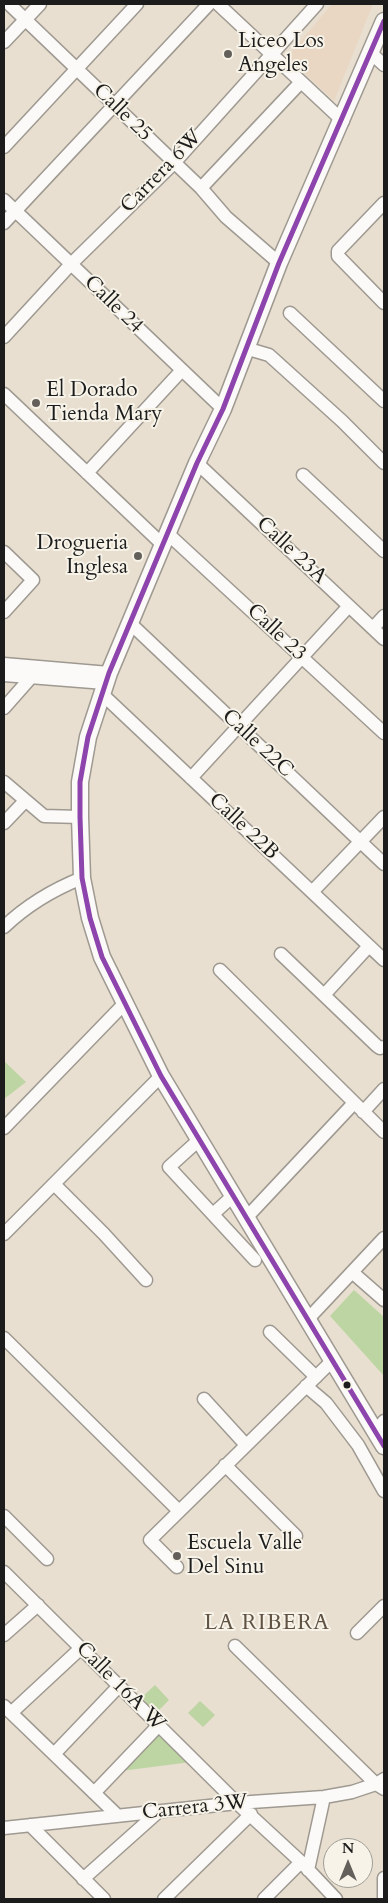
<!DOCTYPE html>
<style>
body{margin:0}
#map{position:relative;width:388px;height:1903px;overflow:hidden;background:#e8dfd0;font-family:Cardo,serif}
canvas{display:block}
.frame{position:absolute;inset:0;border:5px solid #1c1c1c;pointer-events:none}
.north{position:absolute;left:323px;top:1838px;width:50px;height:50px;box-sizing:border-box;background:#f7f3e8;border:1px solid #9f9d96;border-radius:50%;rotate:0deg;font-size:14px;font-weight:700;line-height:20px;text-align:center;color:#1c1c1c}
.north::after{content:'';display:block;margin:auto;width:18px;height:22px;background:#63605b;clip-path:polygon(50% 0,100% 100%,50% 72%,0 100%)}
</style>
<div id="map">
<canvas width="388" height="1903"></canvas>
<div class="frame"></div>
<div class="north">N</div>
</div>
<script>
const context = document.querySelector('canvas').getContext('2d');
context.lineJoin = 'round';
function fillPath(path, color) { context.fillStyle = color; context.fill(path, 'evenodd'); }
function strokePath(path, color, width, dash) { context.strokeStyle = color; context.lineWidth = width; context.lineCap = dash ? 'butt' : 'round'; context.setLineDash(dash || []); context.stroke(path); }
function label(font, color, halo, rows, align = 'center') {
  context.font = font + ' Cardo,serif'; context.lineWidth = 4; context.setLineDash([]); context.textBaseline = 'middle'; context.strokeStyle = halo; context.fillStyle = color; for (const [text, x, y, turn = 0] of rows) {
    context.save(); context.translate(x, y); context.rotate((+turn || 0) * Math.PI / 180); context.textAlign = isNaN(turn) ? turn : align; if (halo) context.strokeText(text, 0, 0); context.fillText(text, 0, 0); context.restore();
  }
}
fillPath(new Path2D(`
 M332,4H373L334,101L287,57Z`), '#e9d6c3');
fillPath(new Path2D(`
 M4,1061L26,1082L4,1099Z
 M354,1290L384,1317V1376L330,1316Z
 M155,1685L169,1700L155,1714L142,1697Z
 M200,1701L215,1715L203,1727L188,1713Z
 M158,1734L191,1762L121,1771Z`), '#bdd5a2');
const minor = new Path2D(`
 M9,4L201,188L226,217L279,263
 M218,4L343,121
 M4,42L40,4
 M372,54L384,65
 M4,147L137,4
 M201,188L300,83
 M4,200L223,409
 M384,203L338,251V256L384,303
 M4,223L209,4
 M290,313L384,401
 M4,337L71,264L174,163L317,4
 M245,348L269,355L342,421L384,463
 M4,394L163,545
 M197,463L384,639
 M87,473L182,370
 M303,475L384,551
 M167,533L384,733
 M4,552L33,580L4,612
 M131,624L384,864
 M373,628L384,616
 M4,664L109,673
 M4,675L105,683
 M101,693L384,960
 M4,708L34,674
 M191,778L349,606
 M4,782L44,816L80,817
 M4,823L25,801
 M312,892L384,817
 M4,927C27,905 52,890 82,878
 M281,954L377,1046L380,1048L384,1047
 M220,970L384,1132
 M324,995L369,946
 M363,1112L384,1089
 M4,1128L125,1003
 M200,1139L169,1167L255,1260
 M54,1184L104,1234L146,1280
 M213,1214L234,1195
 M247,1217L354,1103
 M4,1234L161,1076
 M352,1272L384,1300
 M308,1319L384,1238
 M270,1332L316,1377
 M4,1338L179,1511
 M306,1386L326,1403L358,1445L384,1491
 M204,1399L246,1445
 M375,1432L384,1421
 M225,1465L296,1536
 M4,1516L47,1559
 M177,1567L150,1540L333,1360
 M4,1572L237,1803L301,1862L336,1899
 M357,1633L384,1606
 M4,1635L38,1605
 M235,1646L376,1784L384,1789
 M4,1706L117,1815
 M11,1713L81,1648
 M54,1754L119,1686
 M94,1793L159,1725
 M30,1825L104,1899
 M4,1828L237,1803L324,1797L352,1792L376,1784L384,1779
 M308,1870L324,1797
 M83,1879L157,1813
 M164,1899L251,1814
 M264,1899L301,1862
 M384,1899V1878`);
const major = new Path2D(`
 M384,21L279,263L223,409L197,463L109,673L88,737L80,782V817L82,878L90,918L102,957L161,1076L384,1446`);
strokePath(minor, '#9e9991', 15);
strokePath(major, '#9e9991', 19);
strokePath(minor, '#fcfaf8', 12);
strokePath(major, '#fcfaf8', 16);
strokePath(new Path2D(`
 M384,21L279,263L223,409L197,463L109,673L88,737L80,782V817L82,878L90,918L102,957L161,1076L384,1446`), '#8e44ad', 5);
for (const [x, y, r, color] of [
 [228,54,5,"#63605b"],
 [36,403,5,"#63605b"],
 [138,556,5,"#63605b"],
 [347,1385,4.5,"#1c1c1c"],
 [177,1556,5,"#63605b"]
]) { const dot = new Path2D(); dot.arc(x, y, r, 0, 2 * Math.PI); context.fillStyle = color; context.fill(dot); strokePath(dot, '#f7f3e8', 2); }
label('21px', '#1c1c1c', '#f7f3e8', [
 ["Liceo Los",238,42],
 ["Angeles",238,66],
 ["El Dorado",46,391],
 ["Tienda Mary",46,415],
 ["Drogueria",128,544,"right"],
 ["Inglesa",128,568,"right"],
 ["Escuela Valle",187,1544],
 ["Del Sinu",187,1568]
], 'left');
label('21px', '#1c1c1c', '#f7f3e8', [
 ["Calle 25",122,113,44],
 ["Carrera 6W",162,172,-46],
 ["Calle 24",113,305,44],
 ["Calle 23A",291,551,43],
 ["Calle 23",276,633,43],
 ["Calle 22C",257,744,43],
 ["Calle 22B",243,827,43],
 ["Calle 16A W",120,1687,45],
 ["Carrera 3W",195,1808,-6]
]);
context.letterSpacing = '1px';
label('22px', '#615343', '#f7f3e8', [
 ["LA RIBERA",267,1624]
]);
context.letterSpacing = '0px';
</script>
